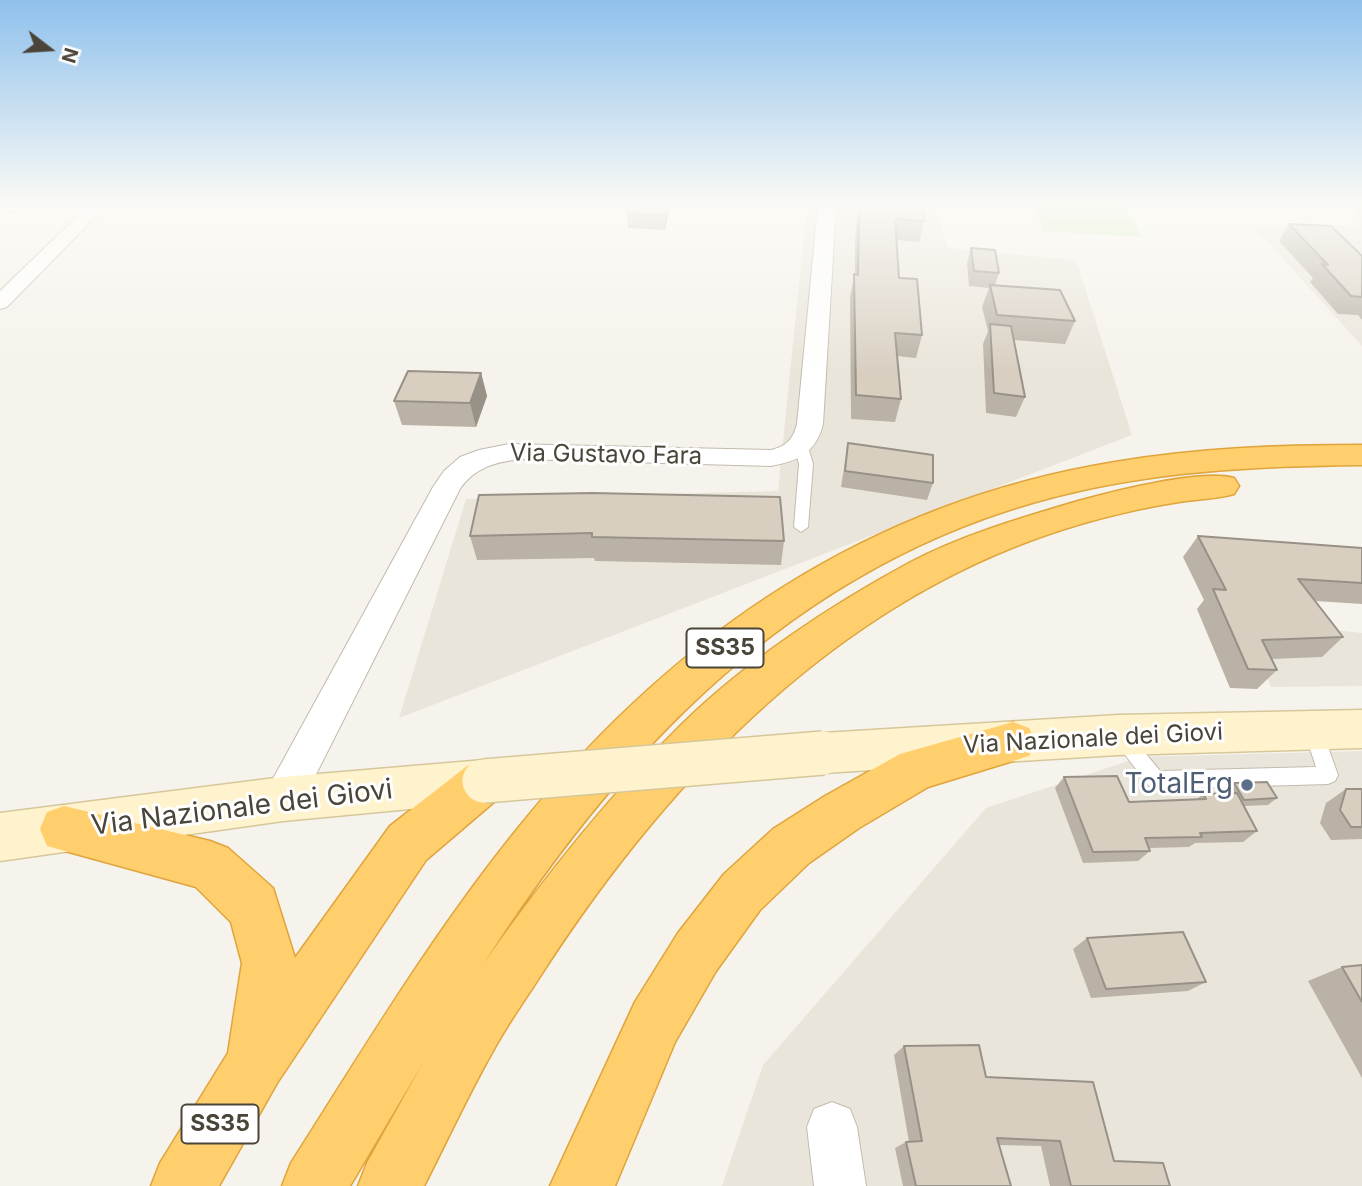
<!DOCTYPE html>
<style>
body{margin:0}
#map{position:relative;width:1362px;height:1186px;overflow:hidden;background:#f6f3ec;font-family:Inter,sans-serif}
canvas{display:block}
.north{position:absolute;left:14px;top:14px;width:70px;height:70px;-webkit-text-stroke:5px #fff;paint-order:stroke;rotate:107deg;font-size:19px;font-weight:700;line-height:28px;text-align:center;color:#4b4439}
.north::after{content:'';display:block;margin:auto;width:24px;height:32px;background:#4b4439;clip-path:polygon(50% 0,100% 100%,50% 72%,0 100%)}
</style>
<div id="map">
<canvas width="1362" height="1186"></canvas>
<div class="north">N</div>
</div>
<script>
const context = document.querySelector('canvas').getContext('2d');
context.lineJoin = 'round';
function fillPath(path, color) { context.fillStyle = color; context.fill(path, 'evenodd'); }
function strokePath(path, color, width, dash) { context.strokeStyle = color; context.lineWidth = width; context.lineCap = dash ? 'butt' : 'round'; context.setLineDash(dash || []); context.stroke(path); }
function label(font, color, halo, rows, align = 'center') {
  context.font = font + ' Inter,sans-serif'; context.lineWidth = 6; context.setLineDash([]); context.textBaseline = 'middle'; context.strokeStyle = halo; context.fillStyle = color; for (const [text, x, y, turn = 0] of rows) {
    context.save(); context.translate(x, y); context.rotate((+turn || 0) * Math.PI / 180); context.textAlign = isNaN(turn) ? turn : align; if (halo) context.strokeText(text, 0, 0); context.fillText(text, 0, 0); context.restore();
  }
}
fillPath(new Path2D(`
 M807,206H935L948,248L1076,260L1132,435L399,718L466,499L778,491Z
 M1352,206H1362V346L1254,227L1360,225Z
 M1244,621L1362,633V686L1271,687Z
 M1362,751V1186H722L763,1065L986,808L1140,757Z`), '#eae5da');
fillPath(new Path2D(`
 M1034,206H1125L1142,237L1043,231Z`), '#d2eab5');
const lane = new Path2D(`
 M801,443L808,447L813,464L808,527L801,532L794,527L799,464L794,447Z
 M1313,722L1319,724L1322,730L1338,775L1335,781L1328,784L1156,789L1149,786L1113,739L1115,733L1122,731L1129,733L1160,771L1316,767L1304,730L1307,724Z`);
const street = new Path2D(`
 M0,206H21L19,210L0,214Z
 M88,206H106L7,307L0,309V291Z
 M818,206H836L823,424C816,453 798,461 771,466L521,459C496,462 475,467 460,489L297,812L283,817L269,812L264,799L269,786L433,487L444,471L460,457L479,450L509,444L771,450C787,446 793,439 797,424Z
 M832,1102L850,1109L857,1127L866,1186H814L807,1127L814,1109Z`);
const secondary = new Path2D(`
 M1362,710V748L1118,755L823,773L807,767L800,753L807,739L823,733L1118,715Z
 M484,760L501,766L507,781L501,796L484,802L283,821L0,861V813L283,777Z`);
const highway = new Path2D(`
 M1362,445V465C1267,466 1172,470 1079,491C810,551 626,740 483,965C542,880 607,798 681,725C745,662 831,605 909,563C962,535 1021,518 1078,501C1114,491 1200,469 1234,478L1239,486L1234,494C1216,499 1197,499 1179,502C1128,510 1075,524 1027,542C818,621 659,792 541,975C525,1000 507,1025 493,1051C468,1095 447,1141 424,1186H358L367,1163L424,1061L350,1186H282L291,1163C365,1047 436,928 523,822C678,632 870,502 1115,462C1197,448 1279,445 1362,445Z
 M1013,722L1029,728L1036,742L1029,756L928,787L859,828L809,863L760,910L716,971L675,1042L615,1186H550L635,1002L678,933L724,874L773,829L825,796L900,754Z
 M484,760L501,766L507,781L501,796L426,860L277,1083L219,1186H151L160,1163L228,1053L242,963L231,922L196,887L47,846L40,829L47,812L64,806L210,841L228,848L273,888L295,958L390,826L467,766Z`);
strokePath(lane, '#c2bbae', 2);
strokePath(street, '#c2bbae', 2);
strokePath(secondary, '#d6c79b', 3);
strokePath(highway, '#e0a43c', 3);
fillPath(lane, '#fff');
fillPath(street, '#fff');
fillPath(secondary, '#fff3cd');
fillPath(highway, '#ffcf6e');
const secondaryBridge = new Path2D(`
 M484,781L823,753`);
strokePath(secondaryBridge, '#d6c79b', 46, []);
strokePath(secondaryBridge, '#fff3cd', 43);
fillPath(new Path2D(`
 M629,206H670L665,230L628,228L627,214Z
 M858,206H923L924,221L919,242L897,240L899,278L922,335L916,358L897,356L901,399L895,422L851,419L850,296L855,274V242Z
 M1289,224L1362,256V320L1358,315L1338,314L1310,282L1313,278L1279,241Z
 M971,248L999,273L995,285L1075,321L1065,344L1014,340L1025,397L1016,417L986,413L983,344L988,331L982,307L989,288L969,286L967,263Z
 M481,373L487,396L476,427L402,425L394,401Z
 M848,443L933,483L927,500L841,487Z
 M479,495L784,541L781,565L595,561L594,558L477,560L470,536Z
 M1198,536L1362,548V604L1315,601L1343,637L1322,657L1271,659L1277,670L1257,689L1230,688L1197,609L1204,600L1183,557Z
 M1064,777L1129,802L1197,799L1203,794L1228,793L1226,790L1234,783L1277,798L1268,805L1244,806L1257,831L1243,842L1195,843L1189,847L1149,848L1150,851L1138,861L1083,863L1055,788Z
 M1346,789H1362V839L1331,840L1320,823L1326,803Z
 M1087,938L1206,982L1188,991L1091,998L1073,949Z
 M1362,965V1078L1308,981L1342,967Z
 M904,1046L986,1077L1114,1161L1170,1186H1050L1041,1146L999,1145L1011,1186H903L895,1148L906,1142H909L894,1055Z`), '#bab2a6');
fillPath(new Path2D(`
 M667,206H670V208L665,230V215Z
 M481,373L487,396L476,427L470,403Z`), '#979187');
const building = new Path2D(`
 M629,206H667L665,215L627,214Z
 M860,206H923L924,221L895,219L899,278L917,279L922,335L895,333L901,399L856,395L854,274L858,275L859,221Z
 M1289,224L1331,226L1362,256V297L1351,296L1322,264L1328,265Z
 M971,248L995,250L999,273L974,271Z
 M990,285L1060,290L1075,321L997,315Z
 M990,324L1011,326L1025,397L994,393Z
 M408,371L481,373L470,403L394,401Z
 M848,443L933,455V483L845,471Z
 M592,493L780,497L784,541L592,537V533L470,536L479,495Z
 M1198,536L1362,548V583L1298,579L1343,637L1262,640L1277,670L1248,669L1213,589L1226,590Z
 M1117,776L1129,802L1206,799L1203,794L1237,793L1257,831L1200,833L1202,837L1145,838L1150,851L1093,852L1064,777Z
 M1267,782L1277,798L1244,800L1234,783Z
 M1346,789H1362V827H1351L1340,810Z
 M1183,932L1206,982L1106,989L1087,938Z
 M1362,965V1002L1342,967Z
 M979,1045L986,1077L1093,1082L1114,1161L1163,1163L1170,1186H1071L1060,1141L997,1138L1011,1186H916L906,1142L922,1141L904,1046Z`);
fillPath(building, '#d8cfc1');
strokePath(building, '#979187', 2);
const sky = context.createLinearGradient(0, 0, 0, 372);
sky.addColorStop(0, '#8fc1ec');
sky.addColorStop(0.55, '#fbfaf6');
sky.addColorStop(1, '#fbfaf600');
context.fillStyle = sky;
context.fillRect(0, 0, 1362, 372);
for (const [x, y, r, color] of [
 [1247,785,7,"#5c6f8a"]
]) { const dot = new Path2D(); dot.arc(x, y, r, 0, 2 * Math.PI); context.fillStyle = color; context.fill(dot); strokePath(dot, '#fff', 2.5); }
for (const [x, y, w] of [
 [725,648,77],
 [220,1124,77]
]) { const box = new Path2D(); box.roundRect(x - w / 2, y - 19.5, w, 39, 5); context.fillStyle = '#fff'; context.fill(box); strokePath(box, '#4b4439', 2); }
label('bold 23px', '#4b4439', null, [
 ["SS35",725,648],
 ["SS35",220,1124]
]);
label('24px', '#4b4439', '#fff', [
 ["Via Gustavo Fara",606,455,1],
 ["Via Nazionale dei Giovi",1093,739,-3]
]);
label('28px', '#4e5e75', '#fff', [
 ["TotalErg",1233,785]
], 'right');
label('28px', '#4b4439', '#fff', [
 ["Via Nazionale dei Giovi",242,808,-7]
]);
</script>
